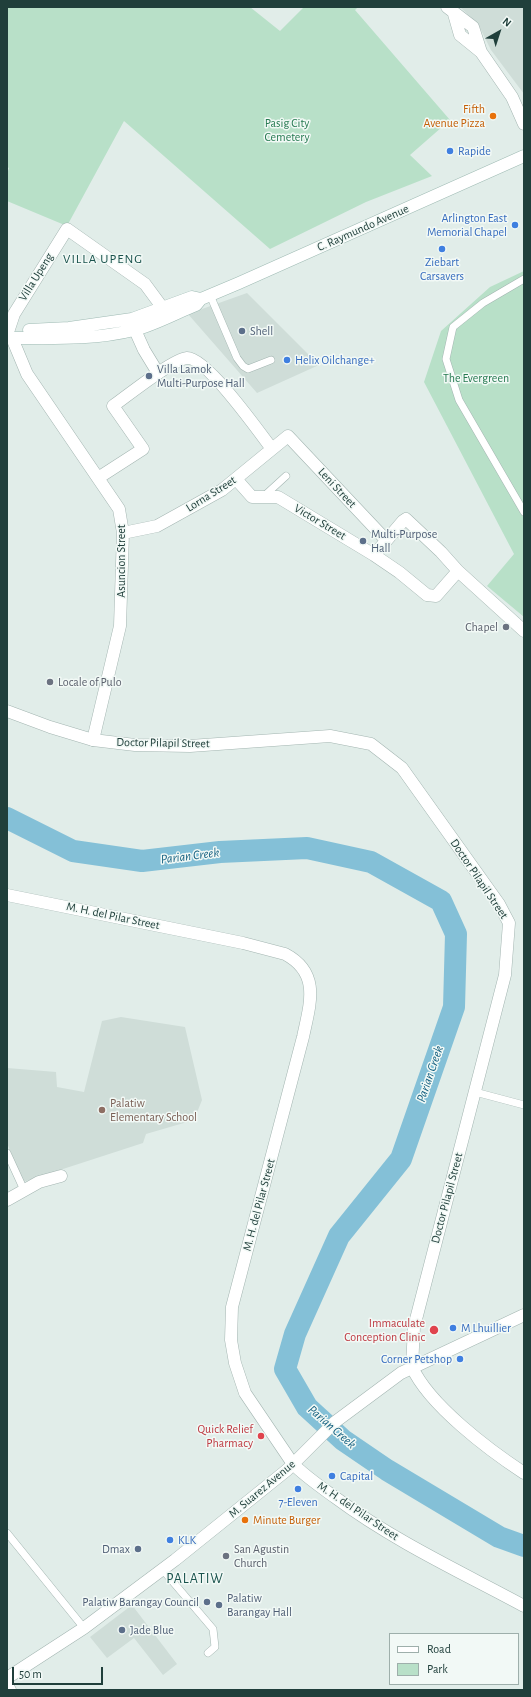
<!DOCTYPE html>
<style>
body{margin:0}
#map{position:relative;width:531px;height:1697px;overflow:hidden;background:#e1ede9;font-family:"Alegreya Sans",sans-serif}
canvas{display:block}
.frame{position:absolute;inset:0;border:8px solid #203f3b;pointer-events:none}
.legend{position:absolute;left:389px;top:1633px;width:130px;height:52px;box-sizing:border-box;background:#f2f9f6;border:1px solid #9eafab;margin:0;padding:5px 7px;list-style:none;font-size:12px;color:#203f3b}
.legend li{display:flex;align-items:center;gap:8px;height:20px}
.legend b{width:20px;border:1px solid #9eafab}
.north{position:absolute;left:479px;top:12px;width:40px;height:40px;-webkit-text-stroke:3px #f2f9f6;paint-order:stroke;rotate:39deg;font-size:11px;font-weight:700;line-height:16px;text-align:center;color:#203f3b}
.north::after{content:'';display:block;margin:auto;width:14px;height:18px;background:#203f3b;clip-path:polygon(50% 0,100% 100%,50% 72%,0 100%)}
.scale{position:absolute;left:12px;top:1667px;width:91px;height:18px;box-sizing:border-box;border:2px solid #203f3b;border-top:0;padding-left:5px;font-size:12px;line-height:14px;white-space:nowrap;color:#203f3b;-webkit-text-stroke:3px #f2f9f6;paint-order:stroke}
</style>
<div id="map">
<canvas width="531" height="1697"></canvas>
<div class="frame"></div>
<ul class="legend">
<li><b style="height:5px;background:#fff"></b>Road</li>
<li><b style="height:11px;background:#b8e0c8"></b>Park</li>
</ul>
<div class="north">N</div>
<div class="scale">50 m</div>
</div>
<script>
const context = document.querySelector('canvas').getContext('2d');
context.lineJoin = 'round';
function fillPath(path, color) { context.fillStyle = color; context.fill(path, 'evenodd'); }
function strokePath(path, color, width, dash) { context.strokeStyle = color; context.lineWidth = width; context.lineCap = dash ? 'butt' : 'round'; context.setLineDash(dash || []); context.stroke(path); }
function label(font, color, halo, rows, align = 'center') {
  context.font = font + ' "Alegreya Sans",sans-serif'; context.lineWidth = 3; context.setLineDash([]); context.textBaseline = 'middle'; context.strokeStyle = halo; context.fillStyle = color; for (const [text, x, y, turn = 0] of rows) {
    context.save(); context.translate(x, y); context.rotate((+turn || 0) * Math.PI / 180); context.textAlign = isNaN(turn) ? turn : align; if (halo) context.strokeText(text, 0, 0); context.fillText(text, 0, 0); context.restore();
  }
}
fillPath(new Path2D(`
 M460,7H524V94L491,50L478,24Z
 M247,293L319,365L257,393L188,314Z
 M121,1017L185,1027L202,1100L194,1120L146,1134L143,1143L23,1182L7,1143V1068L56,1072L57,1087L84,1092L102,1021Z
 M132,1605L177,1664L163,1675L134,1638L107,1658L90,1637Z`), '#cfddd8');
fillPath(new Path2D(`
 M7,7H250L280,31L304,7H358L355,10L450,120L410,155L432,176L366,202L270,249L124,121L67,226L7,201V174L9,168L7,167Z
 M524,271V617L487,586L514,554L424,382L441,331L490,287Z`), '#b8e0c8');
strokePath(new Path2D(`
 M7,818L73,851L142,861L220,852L307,848L371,862L441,901L456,934L454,1007L401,1159L339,1236L295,1334L285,1369L307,1407L343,1440L387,1470L499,1537L524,1546`), '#84c0d7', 22);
const service = new Path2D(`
 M524,279L483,303L453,327L446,359L459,400L524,512
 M210,295L237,358L243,366L248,369L271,360
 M263,497L286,476
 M475,1092L524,1105
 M7,1153L24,1190
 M7,1533L84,1628
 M162,1569L213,1629L215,1647L208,1653`);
const minor = new Path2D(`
 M447,7L473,27L481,52
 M454,14L460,35L481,52L490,65L512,97L524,124
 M135,330L144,350L158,373
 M8,332L14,314L67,229L145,284L162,307
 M12,338L27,374L119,509L123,533L120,626L93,740
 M98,478L143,449L113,406C127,396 173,359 187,358C206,357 260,433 272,449
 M236,479L252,497H278L374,555L399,572L427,595L436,596L458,571
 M123,533L157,526L222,490L288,436L386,540
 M374,555L403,521L406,519L441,552L458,571L524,631
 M7,1200L39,1182L61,1176
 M412,1367C429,1405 489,1450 524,1473`);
const tertiary = new Path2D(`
 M7,711L50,727L93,740L135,745L190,746L330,736L371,744L402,768L499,904L509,923L505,975L414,1327L412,1367
 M7,895L243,943L285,954C321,973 310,1004 303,1037L232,1307L231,1340L235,1363L245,1393L293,1464C306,1477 321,1487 336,1498C394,1541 461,1572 524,1606
 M7,1678L84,1628L175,1560L287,1470L335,1422L401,1373L524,1315
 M7,1685L10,1690`);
const secondary = new Path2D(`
 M29,330L69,328L132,319L192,297L201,299
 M7,336L12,338C52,338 94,340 134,330C152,326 178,312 196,305L201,299L239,283L524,156`);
strokePath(service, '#a3b5b1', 8);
strokePath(minor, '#a3b5b1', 13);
strokePath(tertiary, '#a3b5b1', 13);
strokePath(secondary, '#9ebab3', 13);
strokePath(service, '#fff', 7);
strokePath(minor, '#fff', 12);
strokePath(tertiary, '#fff', 12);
strokePath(secondary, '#fff', 12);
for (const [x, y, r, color] of [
 [493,116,4,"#e8710a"],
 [450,151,4,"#3f7fe0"],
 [515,225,4,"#3f7fe0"],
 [442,249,4,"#3f7fe0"],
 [242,331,4,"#5c6f8a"],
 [287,360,4,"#3f7fe0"],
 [149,376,4,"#5c6f8a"],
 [363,541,4,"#5c6f8a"],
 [506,627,4,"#6b7280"],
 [50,682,4,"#6b7280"],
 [102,1110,4,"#8d6e63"],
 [453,1328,4,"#3f7fe0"],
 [434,1330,5,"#e0444e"],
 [460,1359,4,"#3f7fe0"],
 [261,1436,4,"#e0444e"],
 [332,1476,4,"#3f7fe0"],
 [298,1489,4,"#3f7fe0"],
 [245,1520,4,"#e8710a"],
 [170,1540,4,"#3f7fe0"],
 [138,1549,4,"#5c6f8a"],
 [226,1556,4,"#6b7280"],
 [207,1602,4,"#5c6f8a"],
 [219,1605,4,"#5c6f8a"],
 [122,1630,4,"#5c6f8a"]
]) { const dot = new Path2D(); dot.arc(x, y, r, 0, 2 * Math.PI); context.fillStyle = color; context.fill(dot); strokePath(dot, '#f2f9f6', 1.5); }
label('12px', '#c56008', '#f2f9f6', [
 ["Fifth",485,109],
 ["Avenue Pizza",485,123],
 ["Minute Burger",253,1520,"left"]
], 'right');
label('12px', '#267a51', '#f2f9f6', [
 ["Pasig City",287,123],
 ["Cemetery",287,137],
 ["The Evergreen",476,378]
]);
label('12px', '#366cbe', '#f2f9f6', [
 ["Rapide",458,151],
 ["Arlington East",507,218,"right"],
 ["Memorial Chapel",507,232,"right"],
 ["Ziebart",442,262,"center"],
 ["Carsavers",442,276,"center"],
 ["Helix Oilchange+",295,360],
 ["M Lhuillier",461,1328],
 ["Corner Petshop",452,1359,"right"],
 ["Capital",340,1476],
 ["7-Eleven",298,1502,"center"],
 ["KLK",178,1540]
], 'left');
label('12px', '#203f3b', '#f2f9f6', [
 ["C. Raymundo Avenue",363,228,-24],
 ["Villa Upeng",36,277,-58],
 ["Leni Street",337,488,47],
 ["Lorna Street",211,494,-32],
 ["Victor Street",320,522,31],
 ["Asuncion Street",121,561,-90],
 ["Doctor Pilapil Street",163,743,1],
 ["Doctor Pilapil Street",479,879,56],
 ["M. H. del Pilar Street",113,916,12],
 ["Doctor Pilapil Street",447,1198,-75],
 ["M. H. del Pilar Street",259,1205,-75],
 ["M. Suarez Avenue",262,1489,-40],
 ["M. H. del Pilar Street",358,1511,34]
]);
label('12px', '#4e5e75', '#f2f9f6', [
 ["Shell",250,331],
 ["Villa Lamok",157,369],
 ["Multi-Purpose Hall",157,383],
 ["Multi-Purpose",371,534],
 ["Hall",371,548],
 ["Dmax",130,1549,"right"],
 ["Palatiw",227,1598],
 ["Barangay Hall",227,1612],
 ["Palatiw Barangay Council",199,1602,"right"],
 ["Jade Blue",130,1630]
], 'left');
label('12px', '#5b616d', '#f2f9f6', [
 ["Chapel",498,627,"right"],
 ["Locale of Pulo",58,682],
 ["San Agustin",234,1549],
 ["Church",234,1563]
], 'left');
label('12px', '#785e54', '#f2f9f6', [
 ["Palatiw",110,1103],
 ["Elementary School",110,1117]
], 'left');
label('12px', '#be3a42', '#f2f9f6', [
 ["Immaculate",425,1323],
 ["Conception Clinic",425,1337],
 ["Quick Relief",253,1429],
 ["Pharmacy",253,1443]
], 'right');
context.letterSpacing = '1px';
label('13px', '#1a534d', '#f2f9f6', [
 ["VILLA UPENG",103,259]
]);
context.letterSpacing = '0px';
label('italic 13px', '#156181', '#f2f9f6', [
 ["Parian Creek",190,856,-7],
 ["Parian Creek",430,1074,-71],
 ["Parian Creek",332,1427,41]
]);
context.letterSpacing = '1px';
label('14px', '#1a534d', '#f2f9f6', [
 ["PALATIW",195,1579]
]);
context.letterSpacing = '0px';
</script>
